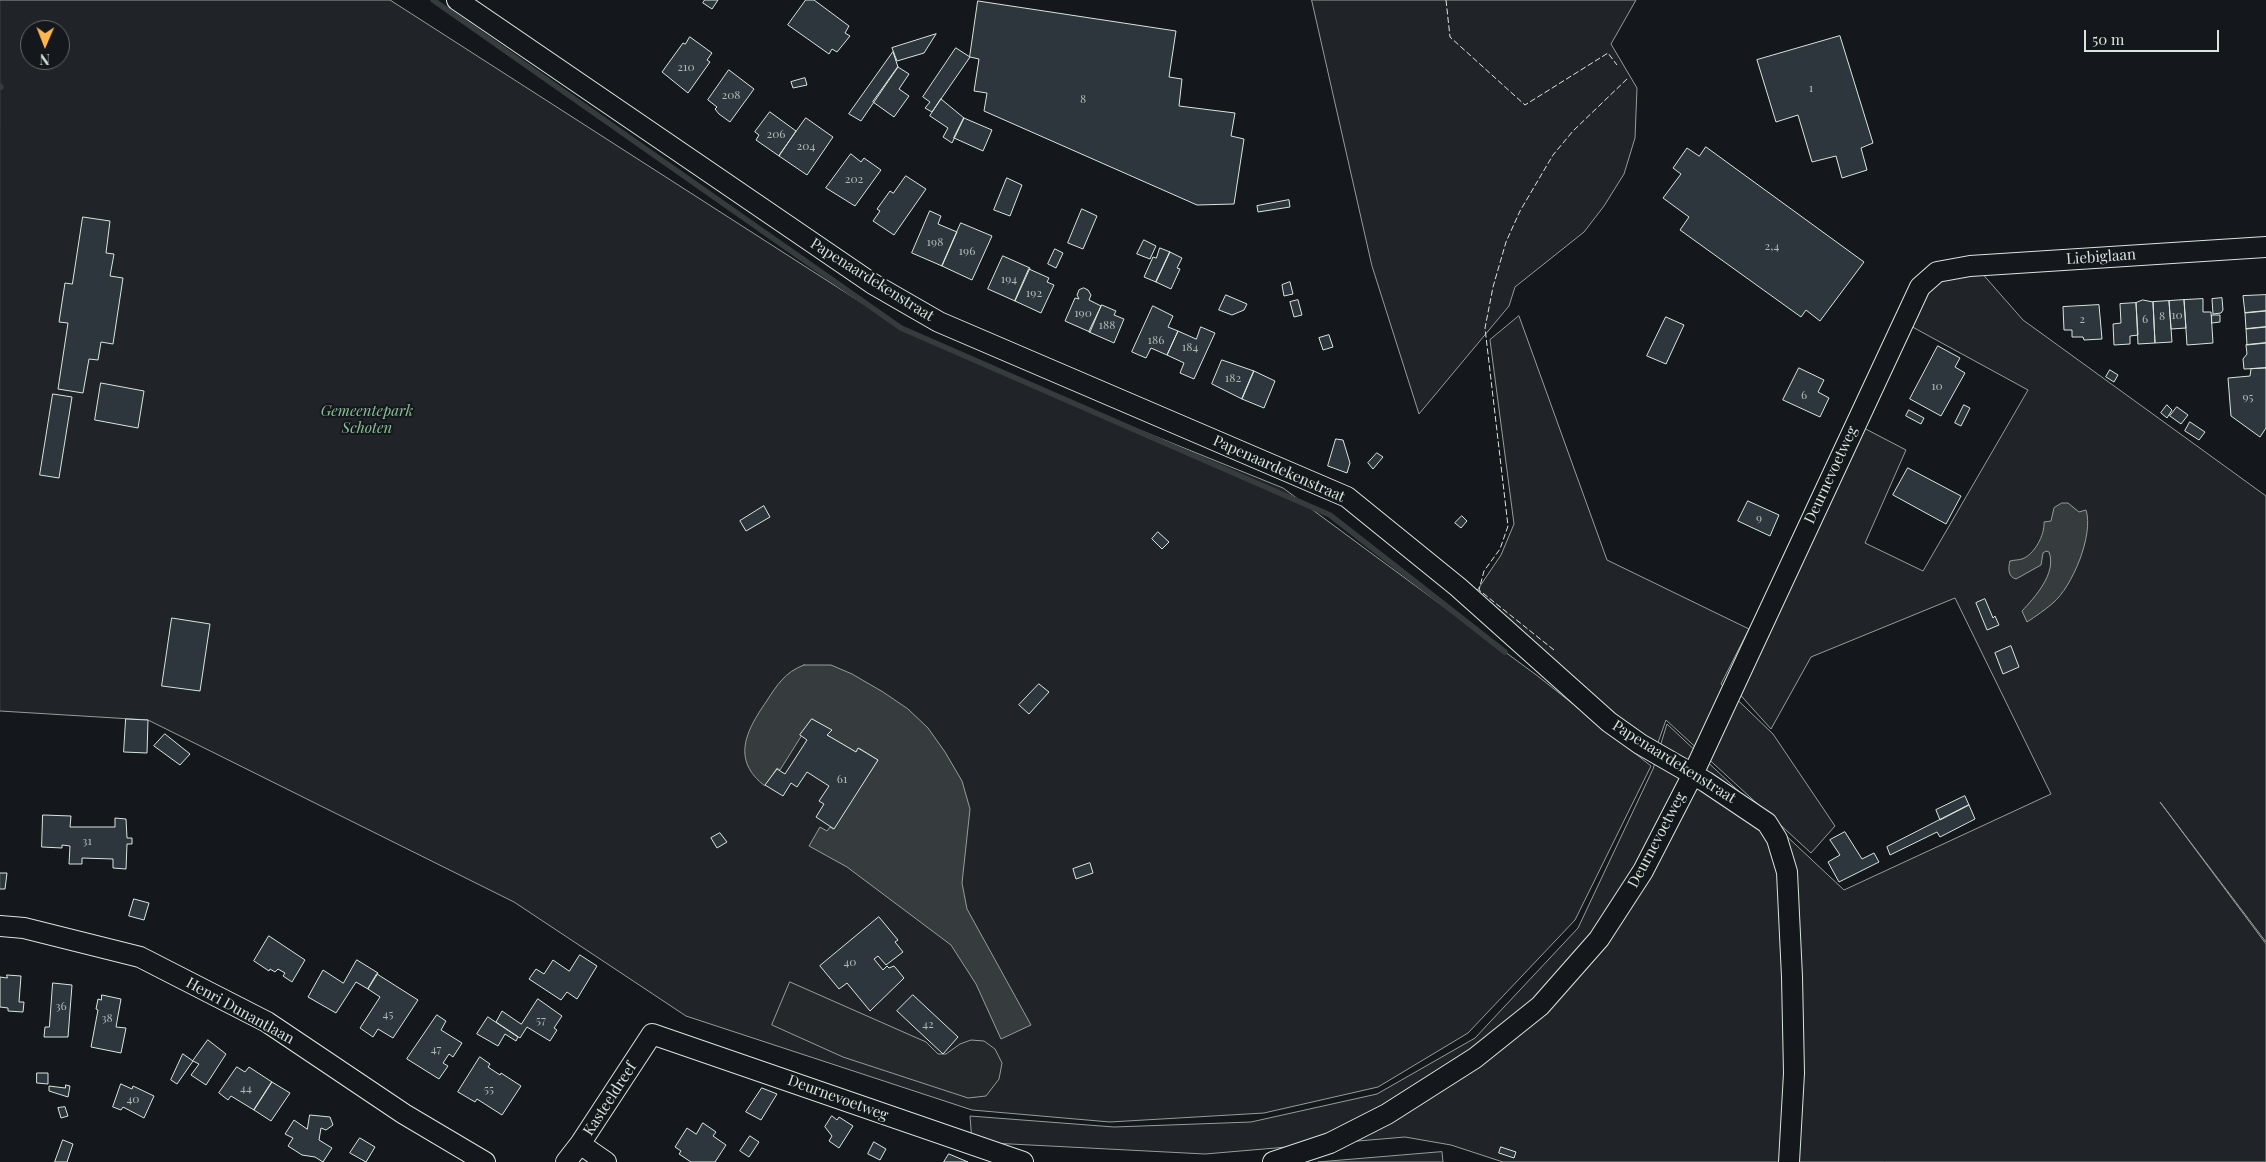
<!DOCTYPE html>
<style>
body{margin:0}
#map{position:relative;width:2266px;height:1162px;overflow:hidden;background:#14181c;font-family:"Playfair Display",serif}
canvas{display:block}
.north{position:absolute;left:20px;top:20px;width:50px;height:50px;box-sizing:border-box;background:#14181c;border:1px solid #626a69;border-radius:50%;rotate:181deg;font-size:14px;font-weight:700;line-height:20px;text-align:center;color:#d8e6dc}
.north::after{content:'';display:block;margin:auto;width:18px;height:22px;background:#ffb74d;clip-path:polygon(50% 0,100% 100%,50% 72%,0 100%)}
.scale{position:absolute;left:2084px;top:30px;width:135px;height:22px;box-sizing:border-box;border:2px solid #d8e6dc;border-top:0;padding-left:6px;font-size:15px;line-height:18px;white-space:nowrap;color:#d8e6dc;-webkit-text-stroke:4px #14181c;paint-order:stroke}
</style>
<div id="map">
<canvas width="2266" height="1162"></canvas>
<div class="north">N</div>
<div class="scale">50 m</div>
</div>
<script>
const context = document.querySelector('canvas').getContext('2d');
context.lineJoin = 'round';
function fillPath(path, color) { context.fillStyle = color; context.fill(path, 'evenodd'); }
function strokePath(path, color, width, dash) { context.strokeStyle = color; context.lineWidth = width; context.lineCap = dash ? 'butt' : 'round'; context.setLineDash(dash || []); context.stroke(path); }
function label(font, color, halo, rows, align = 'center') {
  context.font = font + ' "Playfair Display",serif'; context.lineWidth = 4; context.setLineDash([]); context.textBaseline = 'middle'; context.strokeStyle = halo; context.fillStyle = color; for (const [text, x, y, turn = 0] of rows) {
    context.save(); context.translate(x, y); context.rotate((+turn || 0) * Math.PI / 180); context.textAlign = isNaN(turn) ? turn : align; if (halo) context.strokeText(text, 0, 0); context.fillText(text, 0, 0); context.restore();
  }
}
const green = new Path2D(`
 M0,0H390L901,328L1053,395L1283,488L1539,677L1651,766L1575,920L1468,1033L1378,1087L1264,1113L1110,1122L972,1110L686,1016L514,902L148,720L0,711ZM30,30H60V60H30Z
 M1312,0H1636L1611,44L1637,88L1635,138L1624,174L1604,206L1584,232L1515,287L1509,306L1419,414L1372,266Z
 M1980,271L2023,320L2266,496V942L2160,802L2266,944V1162H1503L1451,1145L1405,1137L1205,1154L972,1142L970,1116L1114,1127L1251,1122L1377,1094L1475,1038L1578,928L1653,769L1667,724L1844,890L2051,794L1955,598L1811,657L1771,729L1726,679L1860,426L1906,450L1865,543L1923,571L2028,390L1907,324L1938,275Z
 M1519,316L1607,560L1749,629L1721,684L1773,734L1835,826L1811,853L1666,720L1656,748L1614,718L1476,592L1501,555L1514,524L1490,340Z
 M1442,1152L1443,1162H1318Z`);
fillPath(green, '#202428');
strokePath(green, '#939e99', 1);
const parking = new Path2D(`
 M790,982L926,1042L938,1054H946L960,1044L971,1040L984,1041L995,1049L1002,1063L999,1079L986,1096L968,1098L843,1057L772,1025Z`);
fillPath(parking, '#24282b');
strokePath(parking, '#939e99', 1);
const water = new Path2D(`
 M2062,503H2068L2079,512L2086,510C2094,535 2072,587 2053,603C2045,610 2036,616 2027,622L2022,611C2035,597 2057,573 2049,552L2046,551L2043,553L2041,565L2016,579C2008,577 2008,568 2010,561C2014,560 2019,560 2022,559C2034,555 2045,535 2044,522L2051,521L2054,508Z
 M804,665H831L852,674L883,692L908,709L928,728L945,752L962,781L970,809L962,883L967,909L1031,1025L1001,1039L976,984L951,945L847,867L809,846L820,827L827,831L830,827L833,829L878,760L859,748L856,752L827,735L831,730L812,719L780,770L777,768L765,786C731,760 746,731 766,702C777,685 785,672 804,665Z`);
fillPath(water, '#363b3e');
strokePath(water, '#939e99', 1);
strokePath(new Path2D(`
 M433,0L901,328L1330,515L1505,652
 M0,86L1,87`), '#363b3e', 5.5);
const building = new Path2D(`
 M705,0H718L712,9L703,3Z
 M806,0H814L849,26L845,33L850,36L837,52L832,49L829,54L788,25Z
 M978,1L1176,31L1169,77L1182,79L1179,106L1235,113L1231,136L1244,139L1234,204L1197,205L984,111L987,93L974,91L979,59L970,57Z
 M936,34L924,53L897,61L892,48Z
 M1840,36L1873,143L1861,148L1867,170L1842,178L1836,156L1812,162L1798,115L1776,122L1757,60Z
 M690,37L712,53L707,60L710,62L688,93L662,72L683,43L685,44Z
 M956,48L970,57L932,112L925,108L930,102L923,97Z
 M893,52L898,67L861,121L849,114Z
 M898,67L909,74L899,89L909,96L894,117L873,102Z
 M729,70L754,89L730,122L719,114L715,109L717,107L708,100Z
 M805,78L807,85L793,88L791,82Z
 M941,99L964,118L952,143L943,137L948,128L930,116Z
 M770,112L796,131L779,156L756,140L759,135L755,132Z
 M806,118L833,137L807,175L779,156Z
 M964,118L992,130L983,151L954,138Z
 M1706,147L1864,262L1820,321L1806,310L1801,317L1680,230L1689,217L1663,198L1681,174L1673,168L1687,148L1699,156Z
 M851,154L861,162L864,158L881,170L855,206L826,188Z
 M906,176L926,189L894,235L873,221L880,211L877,209L890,191L893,193Z
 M1007,178L1022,185L1010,216L994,210Z
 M1289,200L1290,207L1258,212L1257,206Z
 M1082,209L1097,216L1083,249L1068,243Z
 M930,211L941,216L938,224L957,232L942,266L912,253Z
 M83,217L110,221L106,253L114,254L110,276L123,278L113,344L101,342L98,360L89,359L83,393L58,389L68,323L59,322L65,283L72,284Z
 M961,223L992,236L972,280L942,266Z
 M1144,240L1156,246L1150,259L1137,254Z
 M1160,248L1170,252L1156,282L1144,277L1153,257L1156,258Z
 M1055,249L1063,253L1056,268L1048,264Z
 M1170,252L1182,258L1177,268L1180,269L1171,289L1156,282Z
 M1003,256L1030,268L1015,301L988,289Z
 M1029,269L1049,278L1047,282L1054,285L1041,313L1015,301Z
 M1290,282L1293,294L1284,296L1282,285Z
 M1084,288L1088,290L1091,295L1089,300L1101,306L1090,332L1065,321L1075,298L1079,299L1077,295L1079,290Z
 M1226,295L1247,304L1244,310L1232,315L1219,310Z
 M2266,295V311L2245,313L2243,296Z
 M2222,298L2223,310L2221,313L2213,314L2212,299Z
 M2203,299V312H2211L2213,343L2187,345L2184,300Z
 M1298,300L1302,315L1294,317L1290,302Z
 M2143,300L2153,302L2155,343L2138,344L2136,303Z
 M2184,300L2186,328L2171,329L2169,301Z
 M2169,301L2172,342L2155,343L2153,302Z
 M2136,303L2138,335L2130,336V344L2114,345L2113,324L2121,323L2120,304Z
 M1102,305L1116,311L1114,315L1124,319L1114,343L1089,332Z
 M2099,305L2102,339L2084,340L2083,337H2072V330H2064L2063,307Z
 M1153,306L1173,316L1168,327L1178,331L1167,355L1151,348L1146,358L1132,352Z
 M2266,311V327L2246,329L2245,313Z
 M2212,315H2220V322L2212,323Z
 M1666,317L1684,325L1666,364L1647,356Z
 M1201,327L1215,333L1194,379L1180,373L1184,363L1167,355L1178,331L1196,339Z
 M2266,327V343L2247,345L2246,329Z
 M1329,335L1333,347L1323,350L1319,338Z
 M2266,343V368L2244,369L2243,359L2247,354L2246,345Z
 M1938,346L1960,358L1955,367L1965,373L1941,416L1910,399Z
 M1222,360L1254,371L1242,399L1212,384Z
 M1799,368L1824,380L1818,392L1829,398L1820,417L1783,400Z
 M2266,368V428L2260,437L2231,416L2228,378L2250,376L2251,369Z
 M2110,370L2118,375L2114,382L2106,377Z
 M1254,371L1275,381L1264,408L1242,399Z
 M101,383L144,391L138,428L95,420Z
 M53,394L72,397L59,478L40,475Z
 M1964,405L1970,408L1961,426L1955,423Z
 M2167,405L2172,410L2167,418L2161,413Z
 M2177,407L2188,415L2181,424L2170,416Z
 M1909,410L1924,418L1921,424L1906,416Z
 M2190,422L2205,432L2199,440L2185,431Z
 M1336,439L1343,440L1350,463L1347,473L1328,466Z
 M1377,453L1383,457L1373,469L1368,463Z
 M1908,468L1961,496L1946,524L1893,495Z
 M1748,501L1779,515L1770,536L1738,521Z
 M764,506L770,517L746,531L740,521Z
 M1462,516L1467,521L1461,528L1455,523Z
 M1158,532L1169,542L1162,549L1152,539Z
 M1985,599L1993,618L1995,616L1999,625L1987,630L1976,603Z
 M172,618L210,624L200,691L162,686Z
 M2011,646L2019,667L2003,674L1995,653Z
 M1039,684L1049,692L1029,714L1019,705Z
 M126,719L148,720L147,753L124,752Z
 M812,719L832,730L827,735L856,752L858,748L878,760L834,829L816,817L824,804L819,801L829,786L807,772L797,787L791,783L783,796L765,785L777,769L785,774L807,740L800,735Z
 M165,734L190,754L180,765L154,746Z
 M1965,796L1969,805L1940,820L1936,810Z
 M1969,805L1975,819L1940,837L1937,832L1890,855L1887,847Z
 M43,815L71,816L70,827H115V818L126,819L127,838H132V844H127L126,869L113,868V859L82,858V864H69L70,846L62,845V848L42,847Z
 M1845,832L1862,859L1874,853L1879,862L1839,882L1828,862L1840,855L1830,840Z
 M720,833L727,842L717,848L711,838Z
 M1090,863L1093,873L1076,879L1073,869Z
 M0,873H7L5,889H0Z
 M134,899L149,903L144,920L129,916Z
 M879,917L898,940L895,942L903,952L886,965L878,956L874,959L883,970L887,966L889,968L894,966L904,978L870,1011L847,983L839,989L820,966Z
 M269,936L305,960L292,982L283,976L285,973L278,969L275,972L270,969L269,971L254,961Z
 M580,955L597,966L577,999L567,992L561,1000L529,979L536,969L544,974L553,960L569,971Z
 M357,960L378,973L368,989L356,982L336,1013L308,997L323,970L343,983Z
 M377,974L418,1000L393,1038L378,1029L373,1037L360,1028L380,997L368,989Z
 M7,975L21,976L19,1002H24L23,1012L8,1011V1008L0,1007V977L7,978Z
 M53,983L72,985L68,1037H44L45,1027H49Z
 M102,995L121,999L116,1027L126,1028L121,1053L91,1047L98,1010L96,1009L98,999L101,1000Z
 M913,995L958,1037L943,1054L897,1011Z
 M538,999L562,1016L554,1028L557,1030L550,1041L527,1027L520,1038L496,1022L502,1011L521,1024Z
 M437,1015L446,1021L441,1030L462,1043L453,1057L449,1054L443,1063L448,1066L439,1079L407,1059Z
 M488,1017L518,1037L516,1041L505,1034L498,1046L477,1034Z
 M208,1040L226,1054L206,1085L191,1075L199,1064L193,1061Z
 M183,1054L193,1061L177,1084L171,1080Z
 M480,1057L490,1064L488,1067L500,1075L501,1073L521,1086L502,1115L477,1099L475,1102L458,1092Z
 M237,1067L245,1072L249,1067L272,1082L254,1110L231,1096L228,1100L219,1093Z
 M37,1073H48V1084L37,1083Z
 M272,1082L290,1093L271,1121L254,1110Z
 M121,1084L132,1089L133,1086L154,1096L144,1118L123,1107L121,1110L113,1107Z
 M66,1085L70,1086L68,1097L49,1091V1086L65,1088Z
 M762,1088L777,1094L761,1120L746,1112Z
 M65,1107L68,1116L61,1118L58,1108Z
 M310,1115L330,1117L333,1125L326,1130L321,1128L319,1140L332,1148L323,1162L315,1157L302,1155L288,1146L293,1138L285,1134L294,1120L307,1129Z
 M832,1116L837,1120L839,1117L853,1126L839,1148L829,1141L832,1136L825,1127Z
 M703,1123L716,1132L713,1136L726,1145L715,1162H691L679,1154L681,1151L675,1147L687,1128L696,1134Z
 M750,1136L759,1142L749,1157L740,1151Z
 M360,1138L375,1147L366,1162L350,1153Z
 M63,1140L73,1144L67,1162H55Z
 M874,1142L886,1149L880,1160L868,1154Z
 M1501,1147L1516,1152L1514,1158L1499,1153Z
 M949,1154L968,1162H944Z`);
fillPath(building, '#2c363c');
strokePath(building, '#d8e6dc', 1);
const minor = new Path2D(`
 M457,0L873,284L939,322L1347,497L1458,587L1609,722L1640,744L1706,782L1767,823L1777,839L1787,872L1792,977L1794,1073L1789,1162
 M0,926L24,928L140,957L267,1022L404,1114L485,1162
 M580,1144L606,1162
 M566,1162L580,1144L652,1034L1023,1162
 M1273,1162L1330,1143L1387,1114L1475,1058L1540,1006L1599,939L1643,871L1693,774L1920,287L1937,272L1970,266L2266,247`);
strokePath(minor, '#d8e6dc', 22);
strokePath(minor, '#14181c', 20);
strokePath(new Path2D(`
 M1446,0L1450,37L1525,105L1608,53L1617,65
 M1554,650L1479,590L1484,571L1500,549L1508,526L1485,328L1493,287L1506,242L1520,211L1553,155L1573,131L1628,78`), '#d8e6dc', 1, [6, 2.5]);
label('12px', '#adbab4', null, [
 ["210",686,67],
 ["1",1811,88],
 ["208",731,95],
 ["8",1083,99],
 ["206",776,134],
 ["204",806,146],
 ["202",854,179],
 ["198",935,242],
 ["2,4",1772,246],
 ["196",967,251],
 ["194",1009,279],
 ["192",1034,293],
 ["190",1083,313],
 ["10",2177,315],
 ["8",2162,316],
 ["2",2082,319],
 ["6",2145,319],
 ["188",1107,325],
 ["186",1156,340],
 ["184",1190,347],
 ["182",1233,378],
 ["10",1937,386],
 ["6",1804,395],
 ["95",2248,397],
 ["9",1759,518],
 ["61",842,779],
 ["31",87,841],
 ["40",850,962],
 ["36",61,1006],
 ["45",388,1014],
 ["38",107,1018],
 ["57",541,1020],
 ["42",928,1024],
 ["47",436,1049],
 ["44",246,1088],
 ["55",489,1089],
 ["40",133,1099]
]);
label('15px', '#d8e6dc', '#14181c', [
 ["Liebiglaan",2101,257,-4],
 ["Papenaardekenstraat",872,280,32],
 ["Papenaardekenstraat",1279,469,24],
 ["Deurnevoetweg",1831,475,-65],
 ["Papenaardekenstraat",1674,762,32],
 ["Deurnevoetweg",1657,840,-62],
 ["Henri Dunantlaan",240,1011,29],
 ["Deurnevoetweg",838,1098,20],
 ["Kasteeldreef",610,1099,-57]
]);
label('italic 15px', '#8ac095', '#14181c', [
 ["Gemeentepark",367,411],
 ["Schoten",367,428]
]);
</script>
